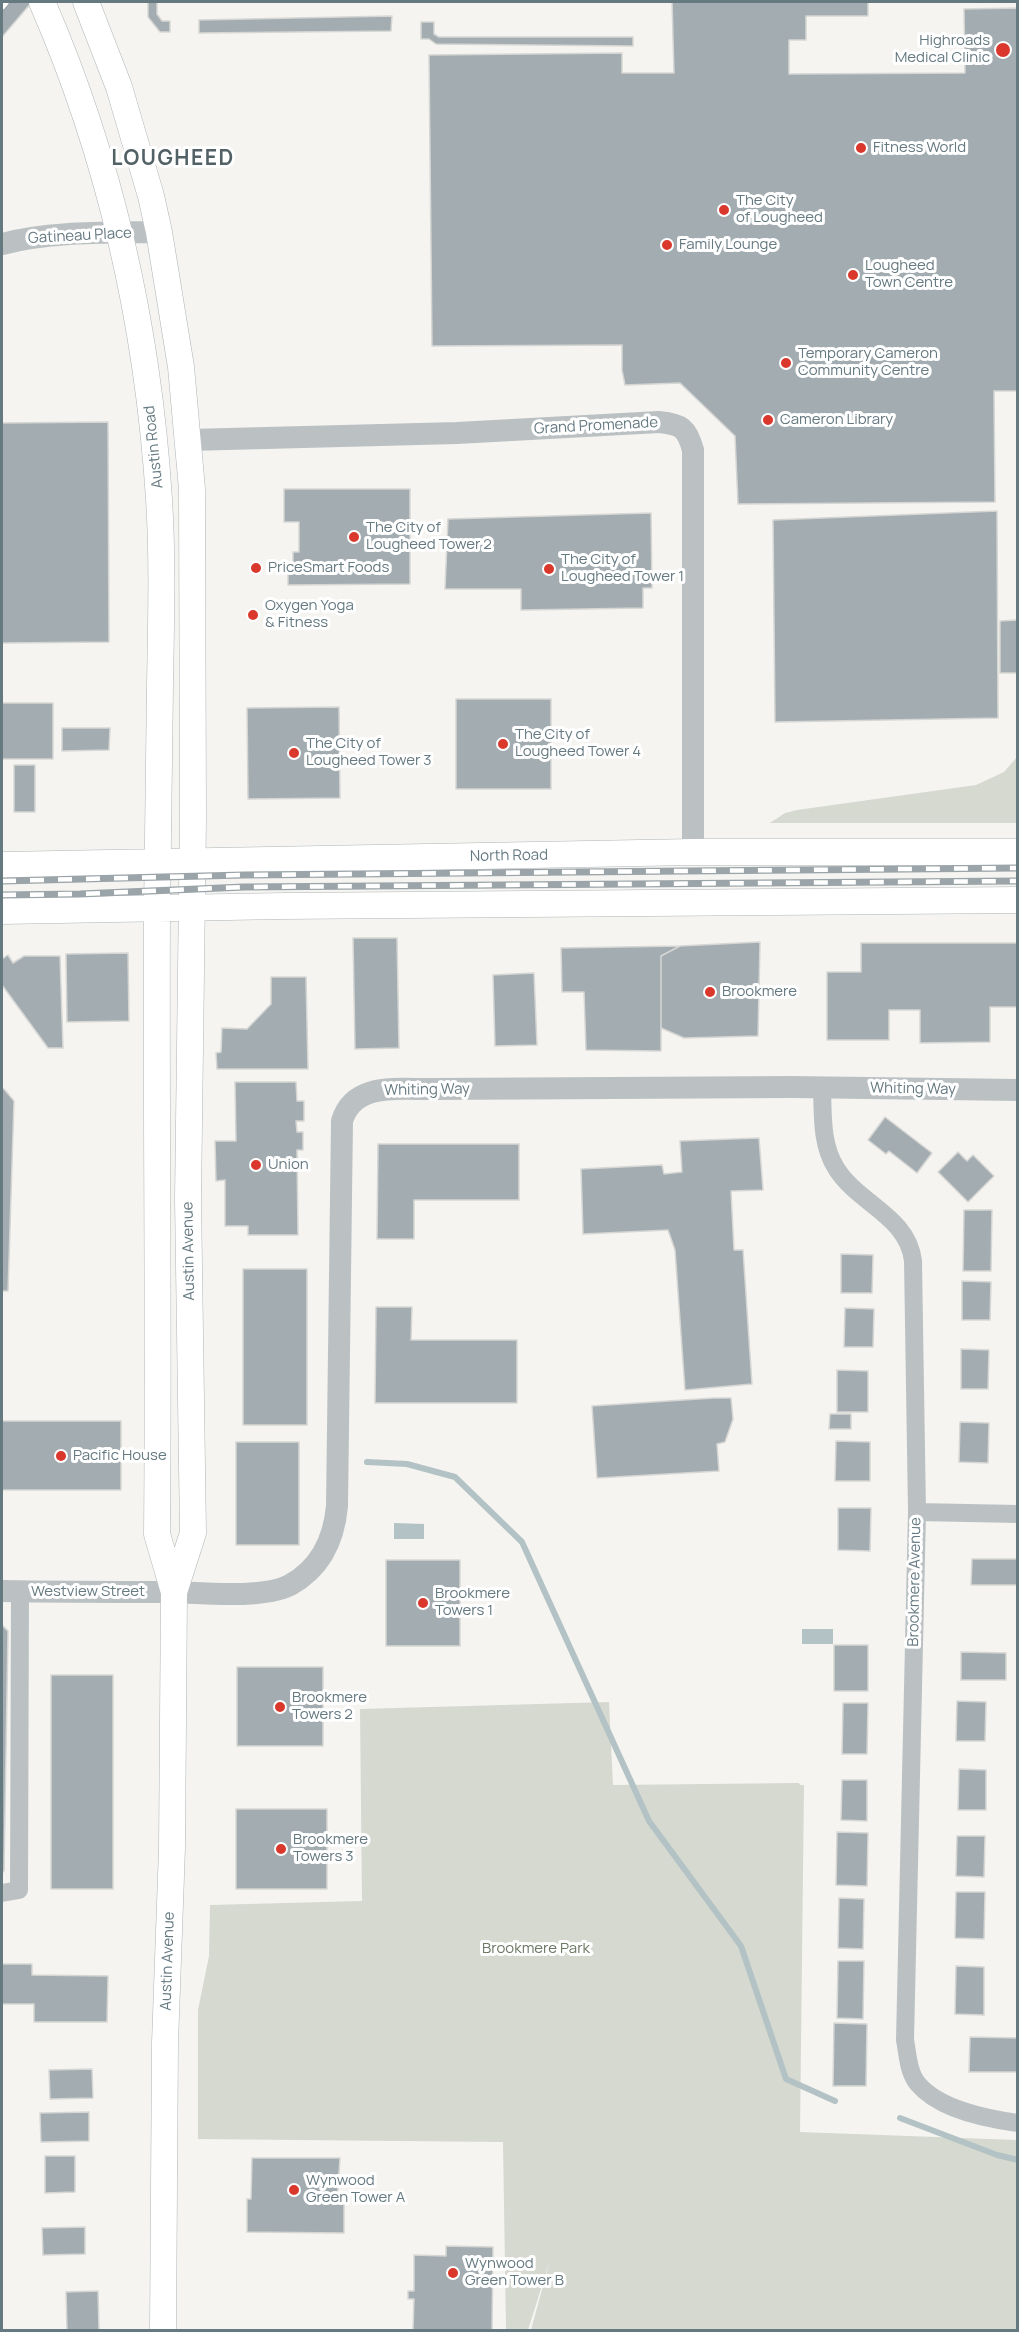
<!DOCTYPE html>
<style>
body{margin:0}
#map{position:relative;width:1019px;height:2332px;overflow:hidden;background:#f5f4f1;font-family:Manrope,sans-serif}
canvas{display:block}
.frame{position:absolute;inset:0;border:3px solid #657981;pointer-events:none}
</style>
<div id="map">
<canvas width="1019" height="2332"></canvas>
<div class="frame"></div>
</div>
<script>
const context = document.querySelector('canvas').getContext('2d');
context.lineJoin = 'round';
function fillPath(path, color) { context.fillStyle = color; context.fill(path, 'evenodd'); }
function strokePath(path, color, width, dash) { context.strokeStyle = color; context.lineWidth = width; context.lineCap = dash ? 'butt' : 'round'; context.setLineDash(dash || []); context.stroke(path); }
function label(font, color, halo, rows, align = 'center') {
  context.font = font + ' Manrope,sans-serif'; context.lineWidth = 6; context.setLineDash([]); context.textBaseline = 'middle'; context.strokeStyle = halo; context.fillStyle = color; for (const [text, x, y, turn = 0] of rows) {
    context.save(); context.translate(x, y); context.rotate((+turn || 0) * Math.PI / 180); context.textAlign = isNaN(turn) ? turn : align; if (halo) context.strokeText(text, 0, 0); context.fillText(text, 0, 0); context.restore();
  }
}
fillPath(new Path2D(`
 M1017,757V823H770L785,813L797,810L976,785L1004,772Z
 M609,1702L613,1785L799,1783L800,1785H804L800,2132L1017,2140V2330H531L550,2260L528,2330H506L503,2142L198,2139V2010L209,1956L210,1905L362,1901L360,1709Z`), '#d5d9d0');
fillPath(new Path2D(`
 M394,1523L424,1524V1539H394Z
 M802,1629H833V1644H802Z`), '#b3c2c4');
strokePath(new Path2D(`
 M367,1462L407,1464L455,1477L522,1542L649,1821L741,1946L786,2079L835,2101
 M900,2118L997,2155L1018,2160`), '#b3c2c4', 6);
const building = new Path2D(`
 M2,2H32L2,37Z
 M148,2H157V14L162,21H170V32H160L148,17Z
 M672,2H868V16H806V40H789V74L965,73L964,9L1018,8V391H994L995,502L738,504L735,436L680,383L625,385L622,370V345L432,346L429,55L622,53V73H674Z
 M392,16L391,31L199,33V20Z
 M421,22H434V34L439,37H633V46L436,44L429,39H421Z
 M108,422L109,642L2,643V423Z
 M284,489H410V584L288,585V564H293V552H299V522H284Z
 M997,511L998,718L775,722L773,520Z
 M651,513L652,588H643V608L521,610V589H445L448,519Z
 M1018,620V673H1000V621Z
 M456,699H551V789H456Z
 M2,703H53V759H2Z
 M339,707L340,798L248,799L247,708Z
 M62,728H110L109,750L62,751Z
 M14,765H35V812H14Z
 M353,938H397L399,1048L355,1049Z
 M760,942L758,1036L684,1038L661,1028V956L680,946Z
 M861,943H1018V1007H990V1042L920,1043V1010H889V1040H827V972H861Z
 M680,946L661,956V1051L586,1050L584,992H562L561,948Z
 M128,953L129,1021L67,1022L66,954Z
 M8,955L13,963L24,956H60L63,1048H48L2,985V959Z
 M534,973L537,1045L495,1046L493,975Z
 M271,977H306L308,1069H217L216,1053L221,1052L222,1028L247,1029L271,1004Z
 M235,1082H296L297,1101H304V1121H296L297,1132H303V1150H297L298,1235H248V1226H225V1180L216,1181L215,1141H236Z
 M2,1089H4L14,1101L8,1291H2Z
 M885,1117L932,1153L917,1173L889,1151L886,1154L868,1140Z
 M759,1138L763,1190L731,1191L734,1250H743L752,1384L685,1390L675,1250L668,1230L583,1234L581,1169L662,1165L664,1174L682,1172L680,1141Z
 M378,1144H519V1200H414V1239H377Z
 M958,1152L967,1161L973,1155L994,1176L968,1202L938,1172Z
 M964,1210H992L991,1271H963Z
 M841,1254L873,1255L872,1293H841Z
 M243,1269H307V1425H243Z
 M962,1281L991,1282L990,1320H962Z
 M376,1307H412L411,1340H517V1403H375Z
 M845,1308L874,1309L873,1347H844Z
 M961,1349L989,1350L988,1389H961Z
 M837,1370L868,1371V1412H837Z
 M714,1398H731L733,1419L725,1442L717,1444L719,1471L597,1478L592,1406Z
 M830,1414H851V1429H829Z
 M2,1421H121V1490H2Z
 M960,1422L989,1423L988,1463L959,1462Z
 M836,1441L870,1442V1481H835Z
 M236,1442H299V1545H236Z
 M838,1508H871L870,1551L838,1550Z
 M972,1559H1018V1585H971Z
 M386,1560H460V1646H386Z
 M2,1625L8,1631L4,1871L2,1873Z
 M834,1645H868V1691H834Z
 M961,1652L1006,1653V1680H961Z
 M237,1667H323V1746H237Z
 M51,1675H113V1889H51Z
 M957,1701L986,1702L985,1741H956Z
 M843,1703H868L867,1754H842Z
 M959,1769L986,1770V1810H958Z
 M842,1780H867V1821L841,1820Z
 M236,1809H327V1889H236Z
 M837,1832L868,1833L867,1886L836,1885Z
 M957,1836H985L984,1877L956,1876Z
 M956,1892H985L984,1939L955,1938Z
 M839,1898L864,1899L863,1949L838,1948Z
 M838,1961H864L863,2019L837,2018Z
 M2,1964H32V1975L108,1976L107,2022H34V2004H2Z
 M956,1966L984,1967V2015L955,2014Z
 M834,2023L867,2024L866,2086H833Z
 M970,2037L1018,2038V2072H969Z
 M92,2069L93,2098L50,2099L49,2070Z
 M89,2112V2141L41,2142L40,2113Z
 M45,2156H75V2192L45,2193Z
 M252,2158H340L337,2202H344V2233L247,2232V2199H251Z
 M85,2227V2254L43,2255L42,2228Z
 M446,2246L493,2247L492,2330H413L414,2299H408V2291H414V2255L446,2256Z
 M98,2291L99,2330H67L66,2292Z`);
fillPath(building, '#a3adb1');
strokePath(building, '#d6d6d4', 1.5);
const secondary = new Path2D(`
 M42,2C110,158 148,328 159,499C163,561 161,623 160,686C159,761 158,836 157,911C156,1119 159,1327 157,1534L174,1592L172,1848L165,2043L163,2330
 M86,2L119,87L151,196L159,232L181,367L192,489L193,819L188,1199L193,1533L174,1592
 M2,865L693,852H1018
 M2,911L284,906L1018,900`);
strokePath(secondary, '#aeb5b8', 27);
strokePath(new Path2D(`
 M822,1088C823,1115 821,1144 836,1168C858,1204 908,1216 913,1261L917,1512L905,2040C908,2055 908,2072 918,2084C939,2109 987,2119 1018,2123
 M917,1512L1018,1514
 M2,1893L19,1890L20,1592`), '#bbc1c3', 18);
strokePath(new Path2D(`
 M2,244C52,231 106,233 159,232
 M189,440L457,433L659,422C681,424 687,428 693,450V852
 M2,1591C58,1592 115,1592 171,1592C203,1593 263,1599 290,1585C321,1568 334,1539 337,1506L342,1121C354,1081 400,1090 433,1089L792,1087L1018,1090`), '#bbc1c3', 22);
strokePath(secondary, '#fff', 26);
const rail = new Path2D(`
 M2,8L7,2
 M2,881L244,875L1018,868
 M2,895L80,894L244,887L1018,881`);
strokePath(rail, '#9ba4a8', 7);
strokePath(rail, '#fff', 4.5, [14]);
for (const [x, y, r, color] of [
 [1003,50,8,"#da382c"],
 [861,148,6,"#da382c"],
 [724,210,6,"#da382c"],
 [667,245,6,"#da382c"],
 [853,275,6,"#da382c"],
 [786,363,6,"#da382c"],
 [768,420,6,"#da382c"],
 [354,537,6,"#da382c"],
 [256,568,6,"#da382c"],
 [549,569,6,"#da382c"],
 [253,615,6,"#da382c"],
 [503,744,6,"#da382c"],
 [294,753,6,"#da382c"],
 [710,992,6,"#da382c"],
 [256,1165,6,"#da382c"],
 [61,1456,6,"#da382c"],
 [423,1603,6,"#da382c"],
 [280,1707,6,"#da382c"],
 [281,1849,6,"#da382c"],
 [294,2190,6,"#da382c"],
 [453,2273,6,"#da382c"]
]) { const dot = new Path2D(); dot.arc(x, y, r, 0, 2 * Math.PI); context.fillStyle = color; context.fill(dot); strokePath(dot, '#fff', 2); }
label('15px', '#657981', '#fff', [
 ["Highroads",990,41,"right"],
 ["Medical Clinic",990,58,"right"],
 ["Fitness World",873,148],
 ["The City",736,201],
 ["of Lougheed",736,218],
 ["Family Lounge",679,245],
 ["Lougheed",865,266],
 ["Town Centre",865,283],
 ["Temporary Cameron",798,354],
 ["Community Centre",798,371],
 ["Cameron Library",780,420],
 ["The City of",366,528],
 ["Lougheed Tower 2",366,545],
 ["The City of",561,560],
 ["Lougheed Tower 1",561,577],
 ["PriceSmart Foods",268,568],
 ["Oxygen Yoga",265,606],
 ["& Fitness",265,623],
 ["The City of",515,735],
 ["Lougheed Tower 4",515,752],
 ["The City of",306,744],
 ["Lougheed Tower 3",306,761],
 ["Brookmere",722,992],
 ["Union",268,1165],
 ["Pacific House",73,1456],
 ["Brookmere",435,1594],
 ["Towers 1",435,1611],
 ["Brookmere",292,1698],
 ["Towers 2",292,1715],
 ["Brookmere",293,1840],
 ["Towers 3",293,1857],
 ["Wynwood",306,2181],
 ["Green Tower A",306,2198],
 ["Wynwood",465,2264],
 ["Green Tower B",465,2281]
], 'left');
label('15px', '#657981', '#fff', [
 ["Gatineau Place",80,236,-3],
 ["Grand Promenade",596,426,-3],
 ["Austin Road",154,447,-96],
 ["North Road",509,856,-1],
 ["Whiting Way",913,1089,1],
 ["Whiting Way",427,1090,-1],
 ["Austin Avenue",189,1251,-91],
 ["Brookmere Avenue",915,1582,-89],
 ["Westview Street",88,1592],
 ["Austin Avenue",168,1961,-88]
]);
label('15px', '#6b7863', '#fff', [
 ["Brookmere Park",536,1949]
]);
context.letterSpacing = '1.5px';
label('bold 21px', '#526166', '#fff', [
 ["LOUGHEED",173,159]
]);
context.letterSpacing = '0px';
</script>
